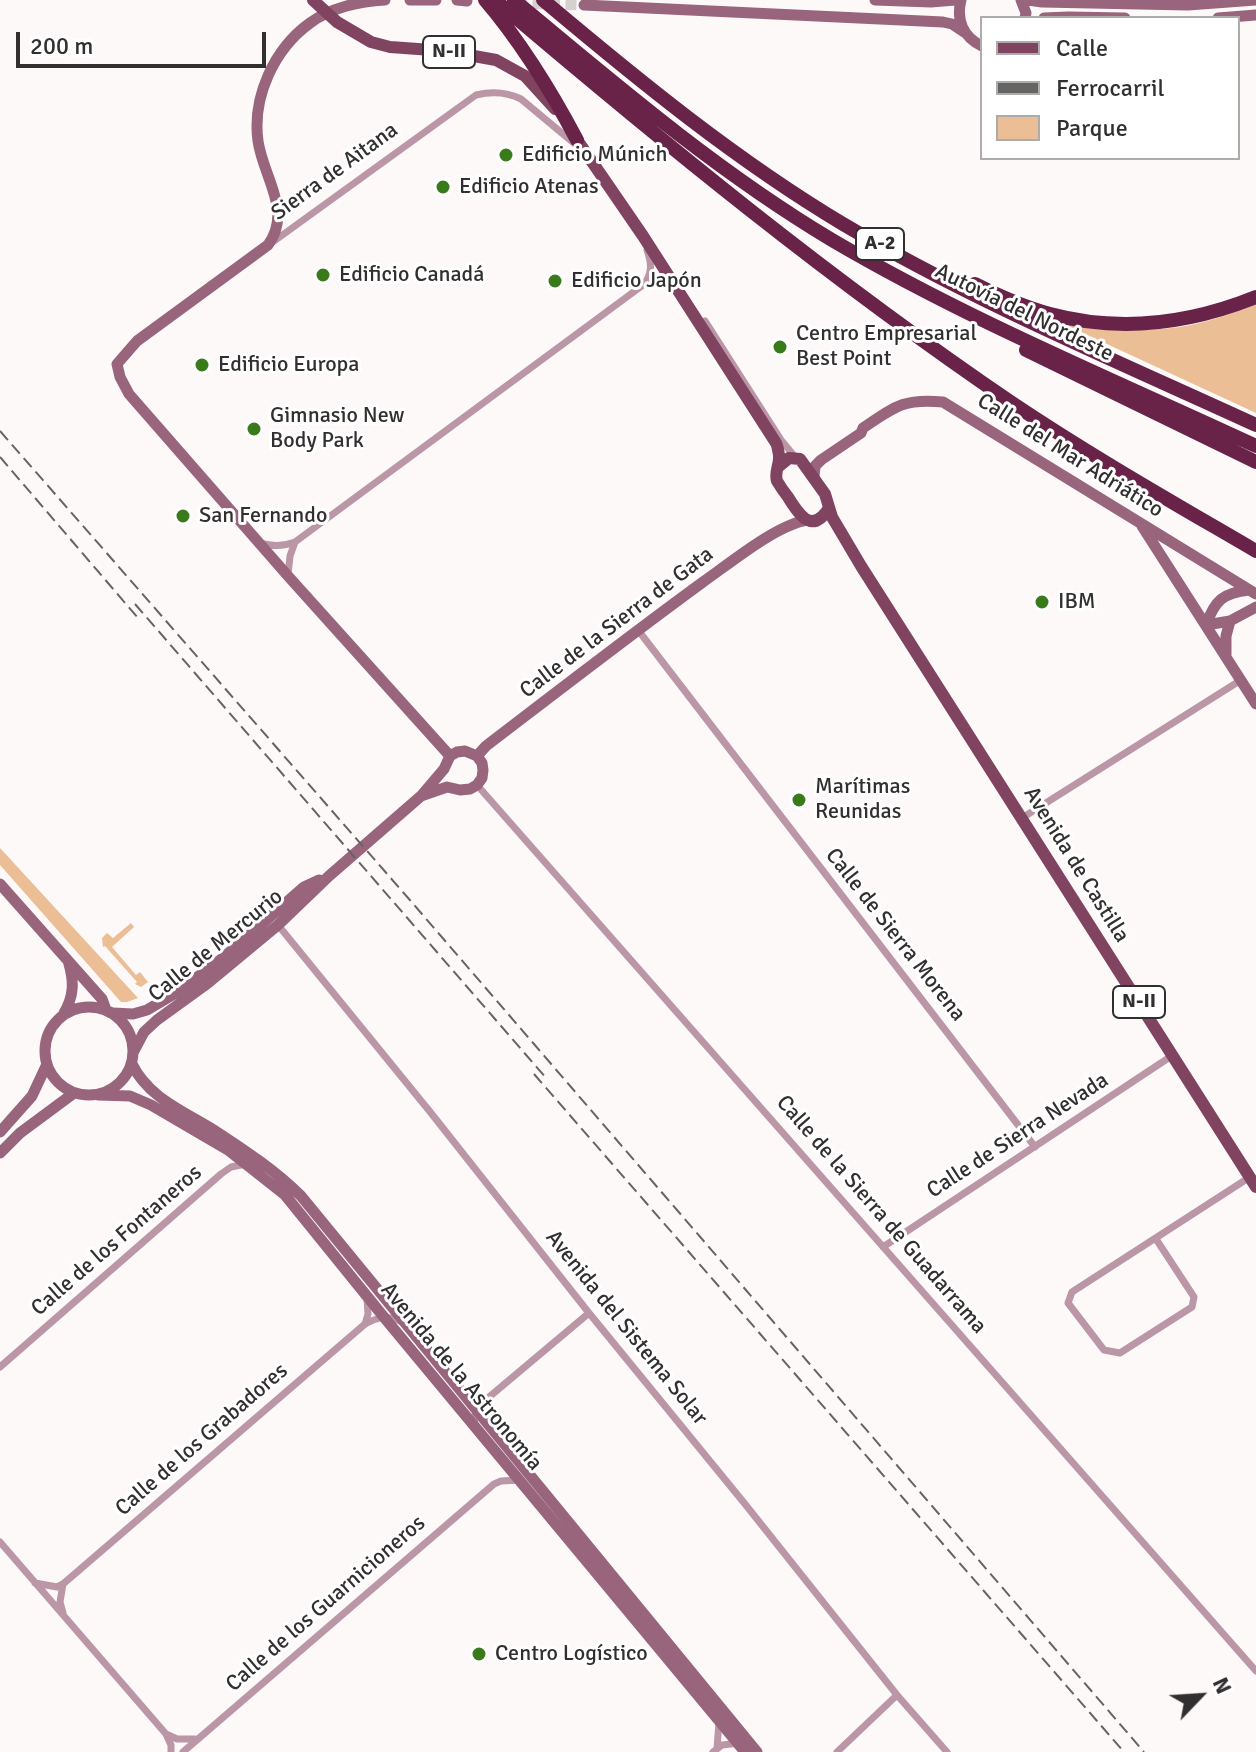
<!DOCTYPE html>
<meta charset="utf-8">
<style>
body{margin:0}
#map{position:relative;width:1256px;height:1752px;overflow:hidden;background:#fef9f9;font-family:Signika,sans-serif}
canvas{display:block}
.legend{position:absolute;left:980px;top:16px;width:260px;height:144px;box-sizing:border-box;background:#fff;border:2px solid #adacac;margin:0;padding:10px 14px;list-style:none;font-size:24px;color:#312f2f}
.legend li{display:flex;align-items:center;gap:16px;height:40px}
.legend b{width:40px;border:2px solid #adacac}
.north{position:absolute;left:1160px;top:1656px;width:80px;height:80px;-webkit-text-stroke:6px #fff;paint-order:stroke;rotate:65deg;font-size:22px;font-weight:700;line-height:32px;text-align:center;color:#312f2f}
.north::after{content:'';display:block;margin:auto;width:28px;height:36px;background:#312f2f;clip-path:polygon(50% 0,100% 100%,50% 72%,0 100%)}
.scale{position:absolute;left:16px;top:32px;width:250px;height:36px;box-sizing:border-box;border:4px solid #312f2f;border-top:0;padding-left:10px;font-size:24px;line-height:28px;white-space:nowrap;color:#312f2f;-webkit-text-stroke:6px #fff;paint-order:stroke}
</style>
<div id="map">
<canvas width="1256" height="1752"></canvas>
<ul class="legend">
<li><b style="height:10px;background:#804360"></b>Calle</li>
<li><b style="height:10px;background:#666363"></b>Ferrocarril</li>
<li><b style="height:22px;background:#ebbe95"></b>Parque</li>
</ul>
<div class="north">N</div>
<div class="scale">200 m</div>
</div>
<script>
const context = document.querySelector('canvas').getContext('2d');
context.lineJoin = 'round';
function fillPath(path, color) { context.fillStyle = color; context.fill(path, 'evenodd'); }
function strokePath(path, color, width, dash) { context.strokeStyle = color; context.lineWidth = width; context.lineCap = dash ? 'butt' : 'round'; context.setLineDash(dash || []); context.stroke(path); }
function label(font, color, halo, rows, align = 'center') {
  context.font = font + ' Signika,sans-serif'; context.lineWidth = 6; context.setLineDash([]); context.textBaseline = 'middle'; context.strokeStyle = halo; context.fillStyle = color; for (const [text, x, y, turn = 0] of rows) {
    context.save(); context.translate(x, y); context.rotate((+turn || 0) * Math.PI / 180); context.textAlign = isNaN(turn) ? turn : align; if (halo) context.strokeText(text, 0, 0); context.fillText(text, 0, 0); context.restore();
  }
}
fillPath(new Path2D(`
 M1256,304V413L1055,320C1081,323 1108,328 1135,329C1177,332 1218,320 1256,304Z
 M0,848L138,998L127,1002H121L0,865Z
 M131,923L134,927L112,947L136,975L140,972L148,982L141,987L135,984L137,982L105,946L103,947L102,938L107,933L113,938Z`), '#ebbe95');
strokePath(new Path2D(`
 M516,3L584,5`), '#d5d1d1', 11, [11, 5.5]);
strokePath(new Path2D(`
 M270,244L476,95C492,91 507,92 521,99L575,144
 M645,283C653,271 651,262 647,250
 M705,321L781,440L795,457
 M259,543C272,546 282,547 295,542L643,285L660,279L671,282
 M288,575L290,556L295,542
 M638,630L1035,1147
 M477,785L1256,1671
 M1022,818L1241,680
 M278,925L431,1113L589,1313L745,1504L897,1695L947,1752
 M1156,1239L1194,1297L1192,1307L1120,1353L1104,1350L1068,1303L1072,1292L1250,1177
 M883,1247L1173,1055
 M365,1324L368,1314L367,1298
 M0,1367L221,1174L231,1167L246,1164
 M474,1425L476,1408L589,1313
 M0,1542L166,1734L171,1745V1752
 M35,1583L57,1587L63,1584L365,1324C378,1317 387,1315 400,1321
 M63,1613L60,1602L63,1584
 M166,1734L177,1739H195
 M717,1748L719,1722
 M183,1752L494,1484L501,1481L520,1480
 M713,1752L722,1745L740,1743
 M837,1752L897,1695`), '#bb96a6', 7);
strokePath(new Path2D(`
 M385,0C360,1 330,8 310,23C274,49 252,97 258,141C263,177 293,211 268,245L137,341L117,364L120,377L129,394L288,576L450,756
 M410,0H436
 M457,0L467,1
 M875,0L931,2L955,0
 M961,0C956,20 963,37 982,46
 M1021,0L1026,13L1025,18
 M1028,0L1042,2L1188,5L1256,0
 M584,5L943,22L952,24L964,32
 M1044,18L1068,17L1125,18
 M1218,18L1256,15
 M814,477L815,466L821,460L861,433L863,428C894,407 904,398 943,402L1256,594
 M1142,526L1256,704
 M1249,590C1223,593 1215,600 1206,625L1230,621L1256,607
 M1226,655V636L1230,621
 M477,756L486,746C558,691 629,636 703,582C729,564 777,524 808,520
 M0,884L102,999L106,1010
 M45 1051a44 44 0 1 1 88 0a44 44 0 1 1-88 0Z
 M64,1013C74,996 74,982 69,964
 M113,1013L133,1014L147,1010L179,991L223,958L304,887L319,880
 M134,1051L144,1032L157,1020L208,983L278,925L329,876L421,796L444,769L450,756L457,752L465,751L477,756L482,763L483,770L482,778L477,785L470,789L460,790L447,787L421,796
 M132,1064C149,1099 186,1112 217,1132C246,1151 276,1171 301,1196L757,1752
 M98,1095L130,1096L151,1105L228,1150L285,1195L383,1316L745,1752
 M0,1132L32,1096L47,1064
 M0,1153L20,1133L74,1093`), '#99657d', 11);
strokePath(new Path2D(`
 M313,0L337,22L371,42L390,47L446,51L496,60L525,76L555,109
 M573,134L643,236L776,443C777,444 779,454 779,456C780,464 774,472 777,481C780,486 784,492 788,497C799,515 812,535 829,508
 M778,467L789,458L800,459L825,494L832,517L861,566L1256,1187`), '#804360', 12);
strokePath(new Path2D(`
 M485,0C521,42 551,91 577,140
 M495,0C662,142 831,280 1012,403C1091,456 1174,503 1256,551
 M514,0C616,85 718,172 832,240C968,320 1114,380 1256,446
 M543,0C638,80 736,160 843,224C975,302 1117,361 1256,425
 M975,284C999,296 1024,307 1050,314C1121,333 1189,324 1256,297
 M1026,350L1256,462`), '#692348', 14);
strokePath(new Path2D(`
 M0,431L409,899L1144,1752
 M0,457L138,618
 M135,604L547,1079
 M534,1074L1124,1752`), '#666363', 2, [12, 6]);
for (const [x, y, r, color] of [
 [506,155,8,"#397b1b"],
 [443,187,8,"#397b1b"],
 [323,275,8,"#397b1b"],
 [555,281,8,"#397b1b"],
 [780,347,8,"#397b1b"],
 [202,365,8,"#397b1b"],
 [254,429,8,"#397b1b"],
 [183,516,8,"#397b1b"],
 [1042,602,8,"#397b1b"],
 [799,800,8,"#397b1b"],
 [479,1654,8,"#397b1b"]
]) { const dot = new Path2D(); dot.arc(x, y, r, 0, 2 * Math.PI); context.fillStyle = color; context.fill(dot); strokePath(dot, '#fff', 3); }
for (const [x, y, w] of [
 [449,52,52],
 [880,244,48],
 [1139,1002,52]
]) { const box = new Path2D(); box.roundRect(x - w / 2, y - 16, w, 32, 6); context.fillStyle = '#fff'; context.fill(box); strokePath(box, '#312f2f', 2); }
label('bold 20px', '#312f2f', null, [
 ["N-II",449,52],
 ["A-2",880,244],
 ["N-II",1139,1002]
]);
label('22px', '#312f2f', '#fff', [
 ["Edificio Múnich",522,155],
 ["Edificio Atenas",459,187],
 ["Edificio Canadá",339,275],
 ["Edificio Japón",571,281],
 ["Centro Empresarial",796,334],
 ["Best Point",796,359],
 ["Edificio Europa",218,365],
 ["Gimnasio New",270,416],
 ["Body Park",270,441],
 ["San Fernando",199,516],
 ["IBM",1058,602],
 ["Marítimas",815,787],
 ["Reunidas",815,812],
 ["Centro Logístico",495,1654]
], 'left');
label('22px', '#312f2f', '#fff', [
 ["Sierra de Aitana",335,172,-36],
 ["Autovía del Nordeste",1024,313,26],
 ["Calle del Mar Adriático",1070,456,32],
 ["Calle de la Sierra de Gata",617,623,-37],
 ["Avenida de Castilla",1076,865,58],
 ["Calle de Sierra Morena",895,935,52],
 ["Calle de Mercurio",216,946,-39],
 ["Calle de Sierra Nevada",1018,1136,-33],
 ["Calle de la Sierra de Guadarrama",881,1215,49],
 ["Calle de los Fontaneros",117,1241,-41],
 ["Avenida del Sistema Solar",626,1328,51],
 ["Avenida de la Astronomía",461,1377,50],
 ["Calle de los Grabadores",202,1440,-41],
 ["Calle de los Guarnicioneros",326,1604,-41]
]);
</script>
